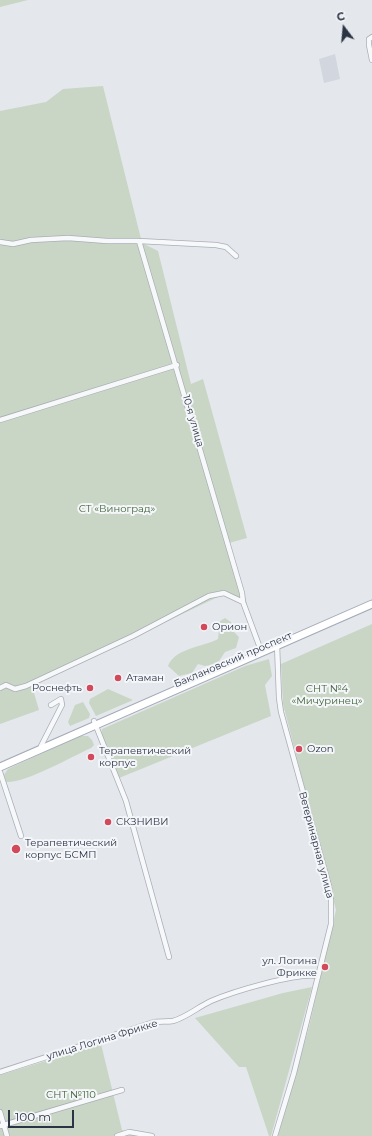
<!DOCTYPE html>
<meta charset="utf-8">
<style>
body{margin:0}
#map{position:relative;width:372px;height:1136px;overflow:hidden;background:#e4e7ec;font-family:Montserrat,sans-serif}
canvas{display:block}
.north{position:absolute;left:324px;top:8px;width:40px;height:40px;-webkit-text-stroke:3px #f4f6f9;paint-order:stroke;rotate:344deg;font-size:11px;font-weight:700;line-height:16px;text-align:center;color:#2b3445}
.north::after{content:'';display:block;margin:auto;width:14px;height:18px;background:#2b3445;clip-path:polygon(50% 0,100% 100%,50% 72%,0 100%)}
.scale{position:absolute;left:8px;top:1110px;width:66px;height:18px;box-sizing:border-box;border:2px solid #2b3445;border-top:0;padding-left:5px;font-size:12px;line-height:14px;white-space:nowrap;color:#2b3445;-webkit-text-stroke:3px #f4f6f9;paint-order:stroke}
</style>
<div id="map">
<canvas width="372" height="1136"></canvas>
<div class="north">С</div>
<div class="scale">100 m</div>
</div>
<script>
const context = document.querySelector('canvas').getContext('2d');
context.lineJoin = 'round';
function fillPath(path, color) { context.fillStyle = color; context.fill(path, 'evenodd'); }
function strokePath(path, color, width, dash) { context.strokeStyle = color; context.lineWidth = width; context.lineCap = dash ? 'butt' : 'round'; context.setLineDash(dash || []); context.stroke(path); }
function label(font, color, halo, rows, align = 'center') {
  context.font = font + ' Montserrat,sans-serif'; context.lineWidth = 4; context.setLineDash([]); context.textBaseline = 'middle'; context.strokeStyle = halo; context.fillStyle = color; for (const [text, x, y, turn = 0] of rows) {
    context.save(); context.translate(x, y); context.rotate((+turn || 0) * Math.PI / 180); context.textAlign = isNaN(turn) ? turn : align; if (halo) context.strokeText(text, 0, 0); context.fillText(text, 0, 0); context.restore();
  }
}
fillPath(new Path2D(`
 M335,54L340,79L324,83L319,59Z`), '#d2d6de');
fillPath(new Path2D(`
 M0,0H28L0,7Z
 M103,86L142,243L158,251L191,384L203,379L247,538L229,543L247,604L238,602L224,594L57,674L32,686L39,710L0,724V111L46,102L63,89Z
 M225,618L231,622L234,632L239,637L236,648L225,652L219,661L211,665L205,666L198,664L192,673L179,676L168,666C175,648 203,647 218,639L220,621Z
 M372,624V1136H278L309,1027L336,910L283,704L281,664Z
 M269,659L272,676L265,685L271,716L119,778L101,736L102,729L245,666Z
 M108,689L133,700L96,716L89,703L90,699Z
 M83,702L90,714L89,718L70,726L68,722L75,705Z
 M79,736H88L92,740L94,745L91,748C71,757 26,783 6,782L4,775L8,769Z
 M312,987L271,1136H269L246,1067H239L195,1018L283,993Z
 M101,1044L122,1130L150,1136H0V1075Z`), '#c9d6c5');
const street = new Path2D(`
 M372,37L369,39V45L372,60
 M139,241L242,593L243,602L260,648
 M0,242L13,244L31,240L68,238L107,241H139L216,245L226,247L236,256
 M0,420L177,365
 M0,688L6,685L15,689L26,686L133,636L209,596L224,593L243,602
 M94,721L126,801L169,957
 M41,746L62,705L61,699L51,705
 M0,772L21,836
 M0,1072L154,1022C160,1021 167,1022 173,1021C187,1017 198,1007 211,1001C232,992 297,972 318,976
 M0,1112L7,1136
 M0,1126L122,1090
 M117,1136L129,1132L152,1136
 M275,1136L294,1073L331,924V900L329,886L281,712L279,698L277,644`);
const primary = new Path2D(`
 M0,767L372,604`);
strokePath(street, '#a9aeb7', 6);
strokePath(primary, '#a3abb8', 9);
strokePath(street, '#f7f8fa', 4.5);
strokePath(primary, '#fff', 7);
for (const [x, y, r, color] of [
 [204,627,4,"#d1495b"],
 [118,678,4,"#d1495b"],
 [90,688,4,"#d1495b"],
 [299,749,4,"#d1495b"],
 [91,757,4,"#d1495b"],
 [108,822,4,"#d1495b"],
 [16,849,5,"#d1495b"],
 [325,967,4,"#d1495b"]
]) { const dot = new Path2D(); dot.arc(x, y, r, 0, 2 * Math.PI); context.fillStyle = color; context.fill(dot); strokePath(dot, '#f4f6f9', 1.5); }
label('10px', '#2b3445', '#f4f6f9', [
 ["10-я улица",193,421,74],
 ["Баклановский проспект",233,660,-23],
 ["Ветеринарная улица",316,845,75],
 ["улица Логина Фрикке",102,1040,-17]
]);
label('10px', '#3f6138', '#f4f6f9', [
 ["СТ «Виноград»",117,509],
 ["СНТ №4",327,689],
 ["«Мичуринец»",327,701],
 ["СНТ №110",71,1095]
]);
label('10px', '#2b3445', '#f4f6f9', [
 ["Орион",212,627],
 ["Атаман",126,678],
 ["Роснефть",82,688,"right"],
 ["Ozon",307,749],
 ["Терапевтический",99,751],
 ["корпус",99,763],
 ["СКЗНИВИ",116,822],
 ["Терапевтический",25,843],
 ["корпус БСМП",25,855],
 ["ул. Логина",317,961,"right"],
 ["Фрикке",317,973,"right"]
], 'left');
</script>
